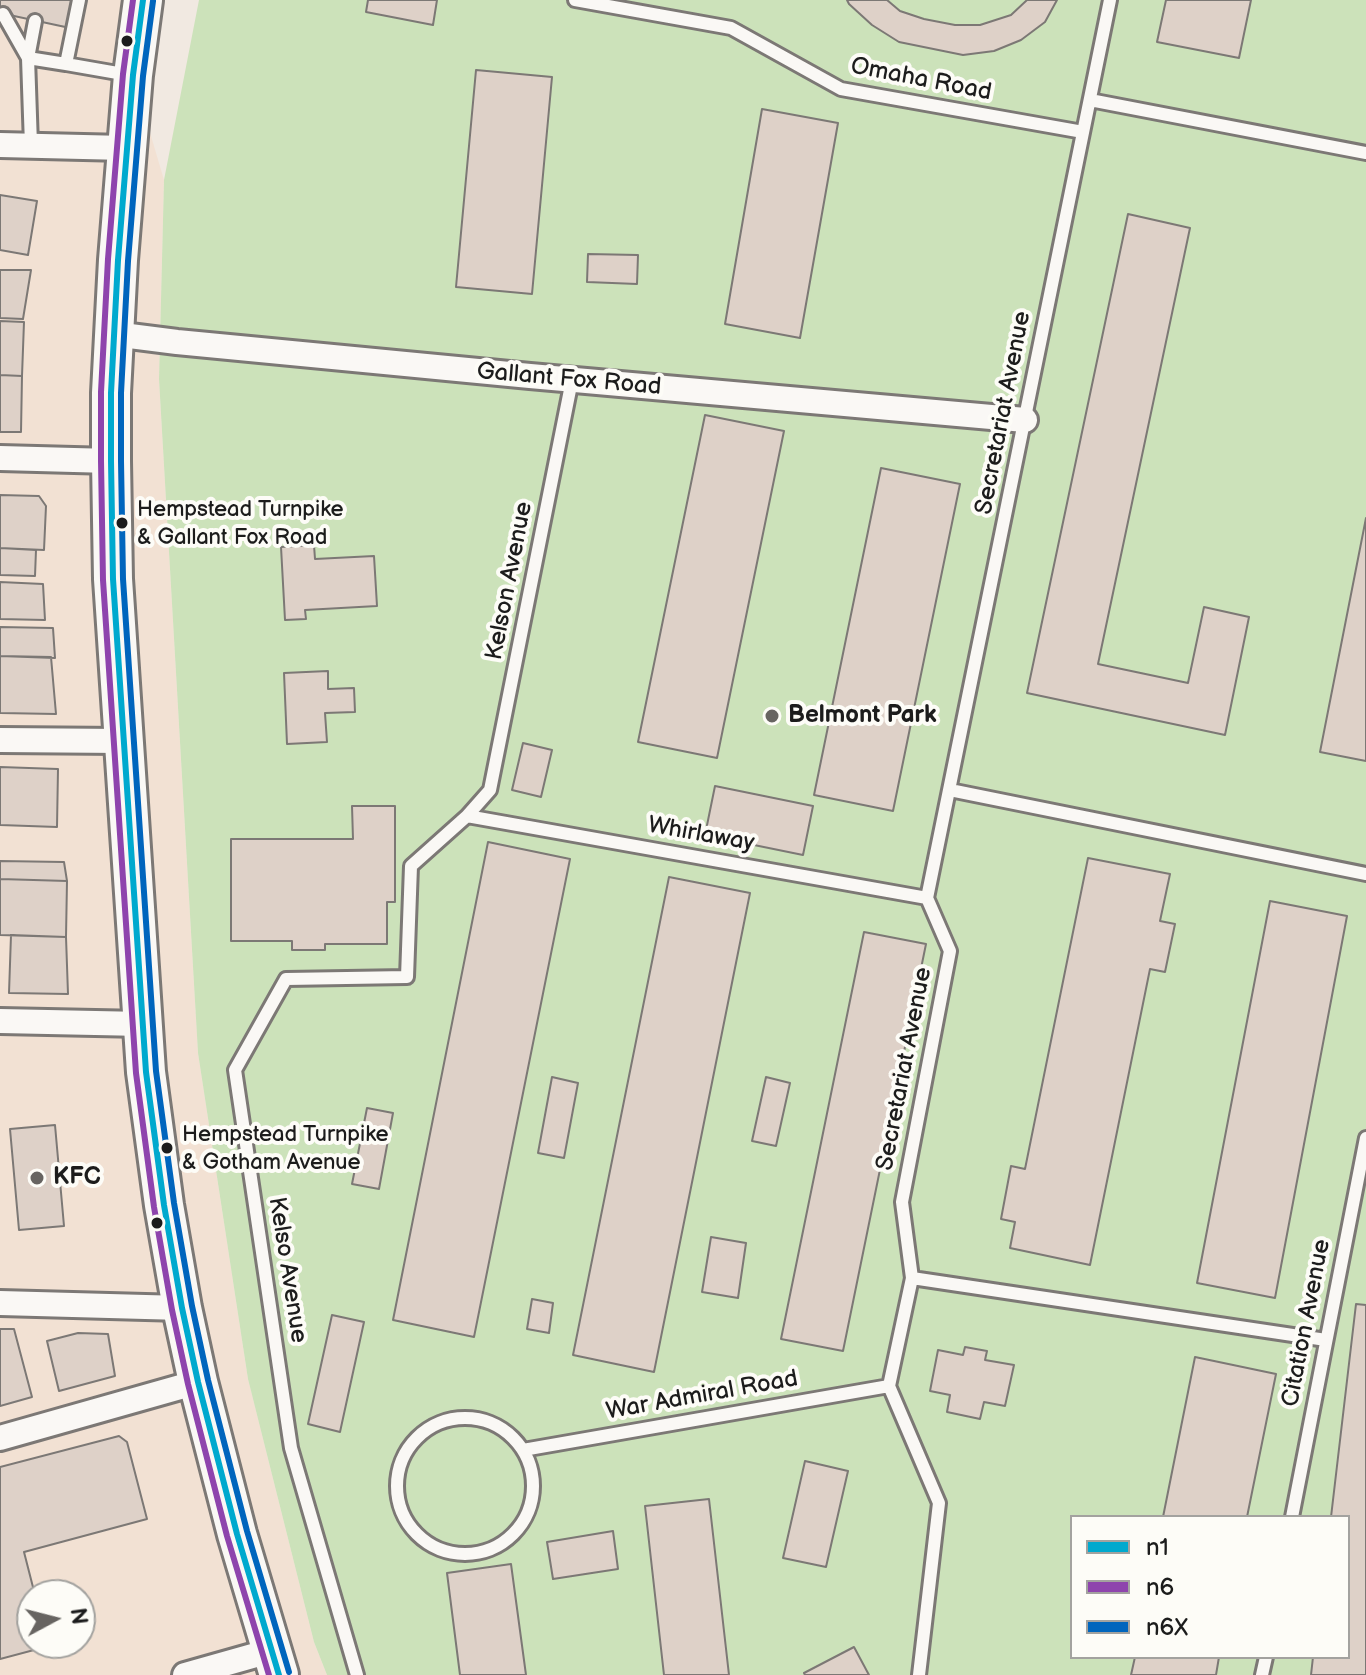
<!DOCTYPE html>
<style>
body{margin:0}
#map{position:relative;width:1366px;height:1675px;overflow:hidden;background:#f1e9e1;font-family:"Balsamiq Sans",sans-serif}
canvas{display:block}
.legend{position:absolute;left:1070px;top:1515px;width:280px;height:144px;box-sizing:border-box;background:#fdfcf7;border:2px solid #a3a29f;margin:0;padding:10px 14px;list-style:none;font-size:24px;color:#1c1c1c}
.legend li{display:flex;align-items:center;gap:16px;height:40px}
.legend b{width:40px;border:2px solid #a3a29f}
.north{position:absolute;left:16px;top:1579px;width:80px;height:80px;box-sizing:border-box;background:#fdfcf7;border:2px solid #a3a29f;border-radius:50%;rotate:83deg;font-size:22px;font-weight:700;line-height:32px;text-align:center;color:#1c1c1c}
.north::after{content:'';display:block;margin:auto;width:28px;height:36px;background:#676461;clip-path:polygon(50% 0,100% 100%,50% 72%,0 100%)}
</style>
<div id="map">
<canvas width="1366" height="1675"></canvas>
<ul class="legend">
<li><b style="height:10px;background:#00a9ce"></b>n1</li>
<li><b style="height:10px;background:#8e44ad"></b>n6</li>
<li><b style="height:10px;background:#0065bd"></b>n6X</li>
</ul>
<div class="north">N</div>
</div>
<script>
const context = document.querySelector('canvas').getContext('2d');
context.lineJoin = 'round';
function fillPath(path, color) { context.fillStyle = color; context.fill(path, 'evenodd'); }
function strokePath(path, color, width, dash) { context.strokeStyle = color; context.lineWidth = width; context.lineCap = dash ? 'butt' : 'round'; context.setLineDash(dash || []); context.stroke(path); }
function label(font, color, halo, rows, align = 'center') {
  context.font = font + ' "Balsamiq Sans",sans-serif'; context.lineWidth = 8; context.setLineDash([]); context.textBaseline = 'middle'; context.strokeStyle = halo; context.fillStyle = color; for (const [text, x, y, turn = 0] of rows) {
    context.save(); context.translate(x, y); context.rotate((+turn || 0) * Math.PI / 180); context.textAlign = isNaN(turn) ? turn : align; if (halo) context.strokeText(text, 0, 0); context.fillText(text, 0, 0); context.restore();
  }
}
fillPath(new Path2D(`
 M0,0H143L133,75L164,180L159,379L198,1053L248,1379L314,1642L327,1675H0ZM32,1595H80V1643H32Z`), '#f2e1d3');
fillPath(new Path2D(`
 M199,0H1366V1675H327L314,1642L248,1379L198,1053L159,379L164,180ZM1072,1517H1348V1657H1072Z`), '#cce2ba');
const building = new Path2D(`
 M0,0H76L70,28L0,13Z
 M368,0H437L433,25L366,12Z
 M847,0H887L900,11L924,19L955,25H980L1011,15L1027,0H1057L1045,22L1021,40L994,51L963,55L899,42L872,25L849,4Z
 M1166,0H1251L1239,58L1157,42Z
 M476,70L552,77L532,294L456,287Z
 M762,109L838,123L800,338L725,324Z
 M0,195L37,201L28,255L0,250Z
 M1128,214L1190,228L1098,664L1188,683L1204,607L1249,617L1225,735L1027,693Z
 M588,254L638,255L637,284L587,282Z
 M0,270H31L23,319L0,318Z
 M0,321L24,322L22,376L0,375Z
 M0,375L22,376L21,432H0Z
 M705,415L784,431L717,758L638,742Z
 M881,468L960,484L893,811L814,795Z
 M0,495L39,496L46,506L44,550L0,548Z
 M1366,518V761L1320,752Z
 M314,545L315,559L374,556L377,606L305,610L306,619L285,620L281,547Z
 M0,548L36,550L35,576L0,575Z
 M0,582L43,584L45,620L0,619Z
 M0,627L53,628L55,658L0,656Z
 M0,656L51,657L56,714L0,713Z
 M328,671V689L354,688L355,712L325,713L327,742L287,744L284,673Z
 M523,743L552,750L541,797L512,790Z
 M0,767L58,769L57,827L0,825Z
 M715,786L813,806L803,855L705,835Z
 M352,806H395V902H387V944H325V950H292V941H231V839H353Z
 M488,842L570,859L474,1337L393,1320Z
 M1088,858L1170,874L1160,921L1175,924L1165,972L1150,969L1090,1265L1010,1248L1015,1222L1001,1219L1011,1166L1025,1169Z
 M0,861L64,862L67,881L0,879Z
 M669,877L750,893L654,1372L573,1355Z
 M0,879L67,881L66,937L0,935Z
 M1270,901L1347,916L1275,1298L1197,1283Z
 M864,932L926,944L843,1351L781,1339Z
 M11,935L66,937L68,994L9,993Z
 M552,1077L578,1083L564,1158L538,1153Z
 M766,1077L790,1083L776,1146L752,1141Z
 M367,1108L393,1113L379,1189L352,1184Z
 M55,1125L64,1226L19,1230L10,1129Z
 M711,1237L746,1243L738,1298L702,1292Z
 M532,1299L553,1303L549,1333L527,1329Z
 M1356,1304L1366,1305V1675H1311L1313,1657H1348V1517H1331Z
 M332,1315L364,1322L340,1432L308,1424Z
 M0,1329H14L32,1397L0,1406Z
 M78,1333L108,1334L115,1376L59,1391L47,1341Z
 M965,1347L987,1351L985,1360L1014,1365L1005,1406L984,1402L980,1419L947,1412L950,1395L930,1391L938,1350L963,1355Z
 M1195,1357L1276,1374L1247,1517H1163Z
 M119,1436L127,1442L147,1519L24,1552L35,1595H32V1643H48L49,1646L0,1659V1467Z
 M805,1461L848,1471L826,1567L783,1558Z
 M709,1499L729,1675H664L645,1506Z
 M613,1531L618,1569L553,1579L547,1542Z
 M511,1564L526,1675H460L447,1573Z
 M854,1647L869,1675H805L804,1673Z
 M1135,1657H1219L1216,1675H1131Z`);
fillPath(building, '#ded1c8');
strokePath(building, '#7c7875', 2);
const service = new Path2D(`
 M79,0L66,64L129,75
 M575,0L731,28L841,89L1083,132
 M3,14L28,58L66,64
 M1090,100L1366,153
 M31,145L28,58L35,21
 M950,790L1366,874
 M467,816L927,898
 M912,1278L1326,1340
 M397 1486a68 68 0 1 1 136 0a68 68 0 1 1-136 0Z
 M523,1450L889,1386
 M1292,1517L1366,1138
 M357,1675L291,1448L235,1070L286,979L407,977L411,866L467,816L490,790L572,380
 M919,1675L939,1503L889,1386L912,1278L902,1202L950,951L927,898L1110,0
 M1262,1675L1266,1657`);
const minor = new Path2D(`
 M0,145L125,148
 M114,334L177,342L530,376L1025,420
 M0,458L111,461
 M0,740L122,741
 M0,1021L143,1024
 M0,1303L182,1308
 M0,1438L198,1382
 M185,1675L270,1651`);
const primary = new Path2D(`
 M143,0L133,75L118,260L111,393V461L113,579L146,1072L164,1205L182,1308L198,1382L237,1534L279,1675`);
strokePath(service, '#7c7875', 18);
strokePath(minor, '#7c7875', 30);
strokePath(primary, '#7c7875', 44);
strokePath(service, '#faf8f5', 12);
strokePath(minor, '#faf8f5', 24);
strokePath(primary, '#faf8f5', 38);
strokePath(new Path2D(`
 M143,0L133,75L118,260L111,393V461L113,579L146,1072L164,1205L182,1308L198,1382L237,1534L279,1675`), '#00a9ce', 6);
strokePath(new Path2D(`
 M133,0L123,74L108,259L101,392V461L103,580L136,1073L154,1207L172,1310L188,1384L227,1536L269,1675`), '#8e44ad', 6);
strokePath(new Path2D(`
 M153,1L143,76L128,261L121,393V461L123,579L156,1071L174,1203L192,1306L208,1380L247,1531L289,1672`), '#0065bd', 6);
for (const [x, y, r, color] of [
 [127,41,7,"#1c1c1c"],
 [122,523,7,"#1c1c1c"],
 [772,716,8,"#676461"],
 [167,1148,7,"#1c1c1c"],
 [37,1178,8,"#676461"],
 [157,1223,7,"#1c1c1c"]
]) { const dot = new Path2D(); dot.arc(x, y, r, 0, 2 * Math.PI); context.fillStyle = color; context.fill(dot); strokePath(dot, '#fdfcf7', 3); }
label('22px', '#1c1c1c', '#fdfcf7', [
 ["Hempstead Turnpike",137,510],
 ["& Gallant Fox Road",137,538],
 ["Hempstead Turnpike",182,1135],
 ["& Gotham Avenue",182,1163]
], 'left');
label('24px', '#1c1c1c', '#fdfcf7', [
 ["Omaha Road",921,80,11],
 ["Gallant Fox Road",569,380,5],
 ["Secretariat Avenue",1004,413,-79],
 ["Kelson Avenue",510,581,-79],
 ["Whirlaway",701,835,10],
 ["Secretariat Avenue",905,1069,-79],
 ["Kelso Avenue",287,1270,81],
 ["Citation Avenue",1307,1323,-79],
 ["War Admiral Road",702,1396,-10]
]);
label('bold 24px', '#1c1c1c', '#fdfcf7', [
 ["Belmont Park",788,716],
 ["KFC",53,1178]
], 'left');
</script>
